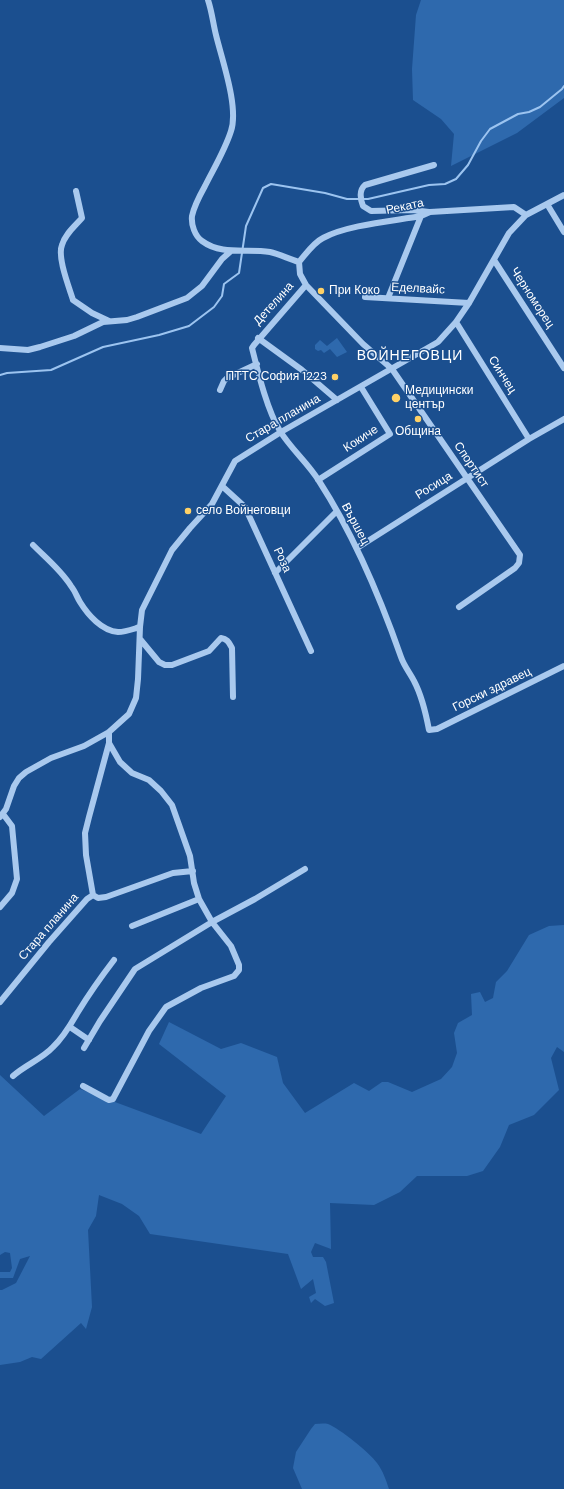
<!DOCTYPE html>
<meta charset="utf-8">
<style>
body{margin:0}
canvas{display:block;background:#1b4f8f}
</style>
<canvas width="564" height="1489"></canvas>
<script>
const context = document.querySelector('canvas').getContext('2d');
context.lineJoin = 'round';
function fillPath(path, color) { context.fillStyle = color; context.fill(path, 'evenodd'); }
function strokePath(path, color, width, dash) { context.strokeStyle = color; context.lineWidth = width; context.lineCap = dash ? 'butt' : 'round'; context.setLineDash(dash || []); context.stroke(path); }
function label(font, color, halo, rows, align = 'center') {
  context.font = font + ' "DM Sans",sans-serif'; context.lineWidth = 3; context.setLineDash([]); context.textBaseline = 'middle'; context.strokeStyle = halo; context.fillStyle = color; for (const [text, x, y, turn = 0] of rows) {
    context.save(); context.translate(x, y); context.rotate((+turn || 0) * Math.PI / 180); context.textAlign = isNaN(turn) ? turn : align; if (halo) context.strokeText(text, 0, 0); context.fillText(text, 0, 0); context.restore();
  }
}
fillPath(new Path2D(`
 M421,0H564V98L517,133L451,166L454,134L441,119L413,100L412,69L416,15Z
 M337,338L347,352L337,357L330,349L324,353L321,350L318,351L315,349V345L320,340L327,346Z
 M564,925V1052L557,1047L551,1058L559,1090L534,1115L509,1125L500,1147L483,1171L467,1176H417L400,1192L374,1205L330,1203L331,1249L315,1243L311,1252L313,1257H323L326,1262L334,1303L325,1306L315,1299L311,1303L309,1297L316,1293L313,1279L301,1289L288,1254L150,1234L139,1216L122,1204L99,1195L96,1216L88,1230L92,1307L86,1329L81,1323L41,1359L32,1357L20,1362L0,1365V1290H2L16,1283L30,1256L20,1259L13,1278H0V1272H10L12,1268L10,1253L5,1252L0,1255V1075L44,1116L80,1089L201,1134L226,1096L159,1044L169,1022L221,1049L241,1043L277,1057L283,1083L305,1113L354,1083L369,1091L382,1082H388L412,1092L441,1079L452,1067L457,1053L454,1033L458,1023L472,1015L471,994L480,992L485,1002L493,998L496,982L507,971L529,935L549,926Z
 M315,1424C319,1424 323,1423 328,1424C339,1428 370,1453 377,1463C383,1471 386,1480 389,1489H302L293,1468L296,1452L311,1429Z`), '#2e69ad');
strokePath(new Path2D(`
 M0,375L7,373L51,370L103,347L159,335L189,326L214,307L222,296L224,284L239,273L246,226L263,188L271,184L325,193L347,199H368L429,185L445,184L456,179L468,165L481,141L490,129L518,114L529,112L540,107L562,89L564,86`), '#9cc4f0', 2);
strokePath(new Path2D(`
 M208,0C212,12 213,23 216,35C222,60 239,107 231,131C225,150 214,168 205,186C200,195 194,206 192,216C191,225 195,236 202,241C222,256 247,248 270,252C279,254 289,259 299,262
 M76,191L82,218C75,226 65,234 62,245C57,257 69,287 73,300L92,313L109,321
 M547,204L564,232
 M429,212L412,210L371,211L363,206C360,198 359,190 365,185L434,165
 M494,260L564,368
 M299,262L300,274L306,285L363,344L392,369L520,555L519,563L515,568L459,607
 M299,262C306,254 313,243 323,238C347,225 393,221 421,216L430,212L514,207L526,215
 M306,285L254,345L252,348C258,372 267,410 280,431C291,449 308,463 319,481C354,535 380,597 401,657C404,666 410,673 414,681C422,696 426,714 429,730L437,729L564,666
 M365,297L469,303
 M388,298L421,216
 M456,322L529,439
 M258,338L302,370L337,400
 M0,348L28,350L40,347L74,336L103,322L127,320L137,317L187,298L202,286L222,259L231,251
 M220,390L224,381L227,378L257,364
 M318,480L390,434L361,387
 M222,486L245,507L311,651
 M33,545C46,558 61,570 71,586C75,591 77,597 80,602C88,615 102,631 118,632C126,632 133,629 140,627
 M357,548L529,439L564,419
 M275,573L336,512
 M140,639L159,662L165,665H172L209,651L221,638C228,639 229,643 232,648L233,697
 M0,817L6,809L14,786L19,778L26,772L51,758L84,746L109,732L129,714L136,698L138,679L140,627L142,610L172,550L190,528L212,504L235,461L281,432L438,342L456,322L469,303L509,233L526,215L564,195
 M93,895L86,855L85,833L89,817L109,743
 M93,895L98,898L106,897L173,873L193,871
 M0,907L12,893L17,879L12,826L3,814
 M132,926L199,899
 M0,1002L49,942L87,899L93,895
 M70,1027L89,1040
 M84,1048L100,1021L135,969L212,922L255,899L305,869
 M13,1076C25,1065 42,1059 53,1047C64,1037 71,1024 78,1012C89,994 101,977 114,960
 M83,1086L107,1099L109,1100L113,1099L149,1031L166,1007L201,988L234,976L239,970V965L231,946L212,922L199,899L194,883L190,856L172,805L161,791L149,780L132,773L120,762L109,743V732`), '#a9c9ee', 6);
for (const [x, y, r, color] of [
 [321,291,4,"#ffd166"],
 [335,377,4,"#ffd166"],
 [396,398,5,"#ffd166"],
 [418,419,4,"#ffd166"],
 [188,511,4,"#ffd166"]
]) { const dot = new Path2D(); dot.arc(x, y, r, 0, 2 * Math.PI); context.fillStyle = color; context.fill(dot); strokePath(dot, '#1b4f8f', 1.5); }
label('12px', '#fff', '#1b4f8f', [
 ["Реката",405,207,-12],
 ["Еделвайс",418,289,3],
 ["Черноморец",532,298,57],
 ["Детелина",274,304,-48],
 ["Синчец",502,375,58],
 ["Стара планина",283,419,-30],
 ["Кокиче",361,439,-33],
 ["Спортист",471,465,56],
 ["Росица",434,486,-32],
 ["Вършец",355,524,62],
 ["Роза",282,560,65],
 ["Горски здравец",492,690,-26],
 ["Стара планина",49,927,-49]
]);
label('12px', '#fff', '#1b4f8f', [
 ["При Коко",329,291],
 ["ПТТС София 1223",327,377,"right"],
 ["Медицински",405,391],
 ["център",405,405],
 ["Община",418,432,"center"],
 ["село Войнеговци",196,511]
], 'left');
context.letterSpacing = '1px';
label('14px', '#fff', '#1b4f8f', [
 ["ВОЙНЕГОВЦИ",410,356]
]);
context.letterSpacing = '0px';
</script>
